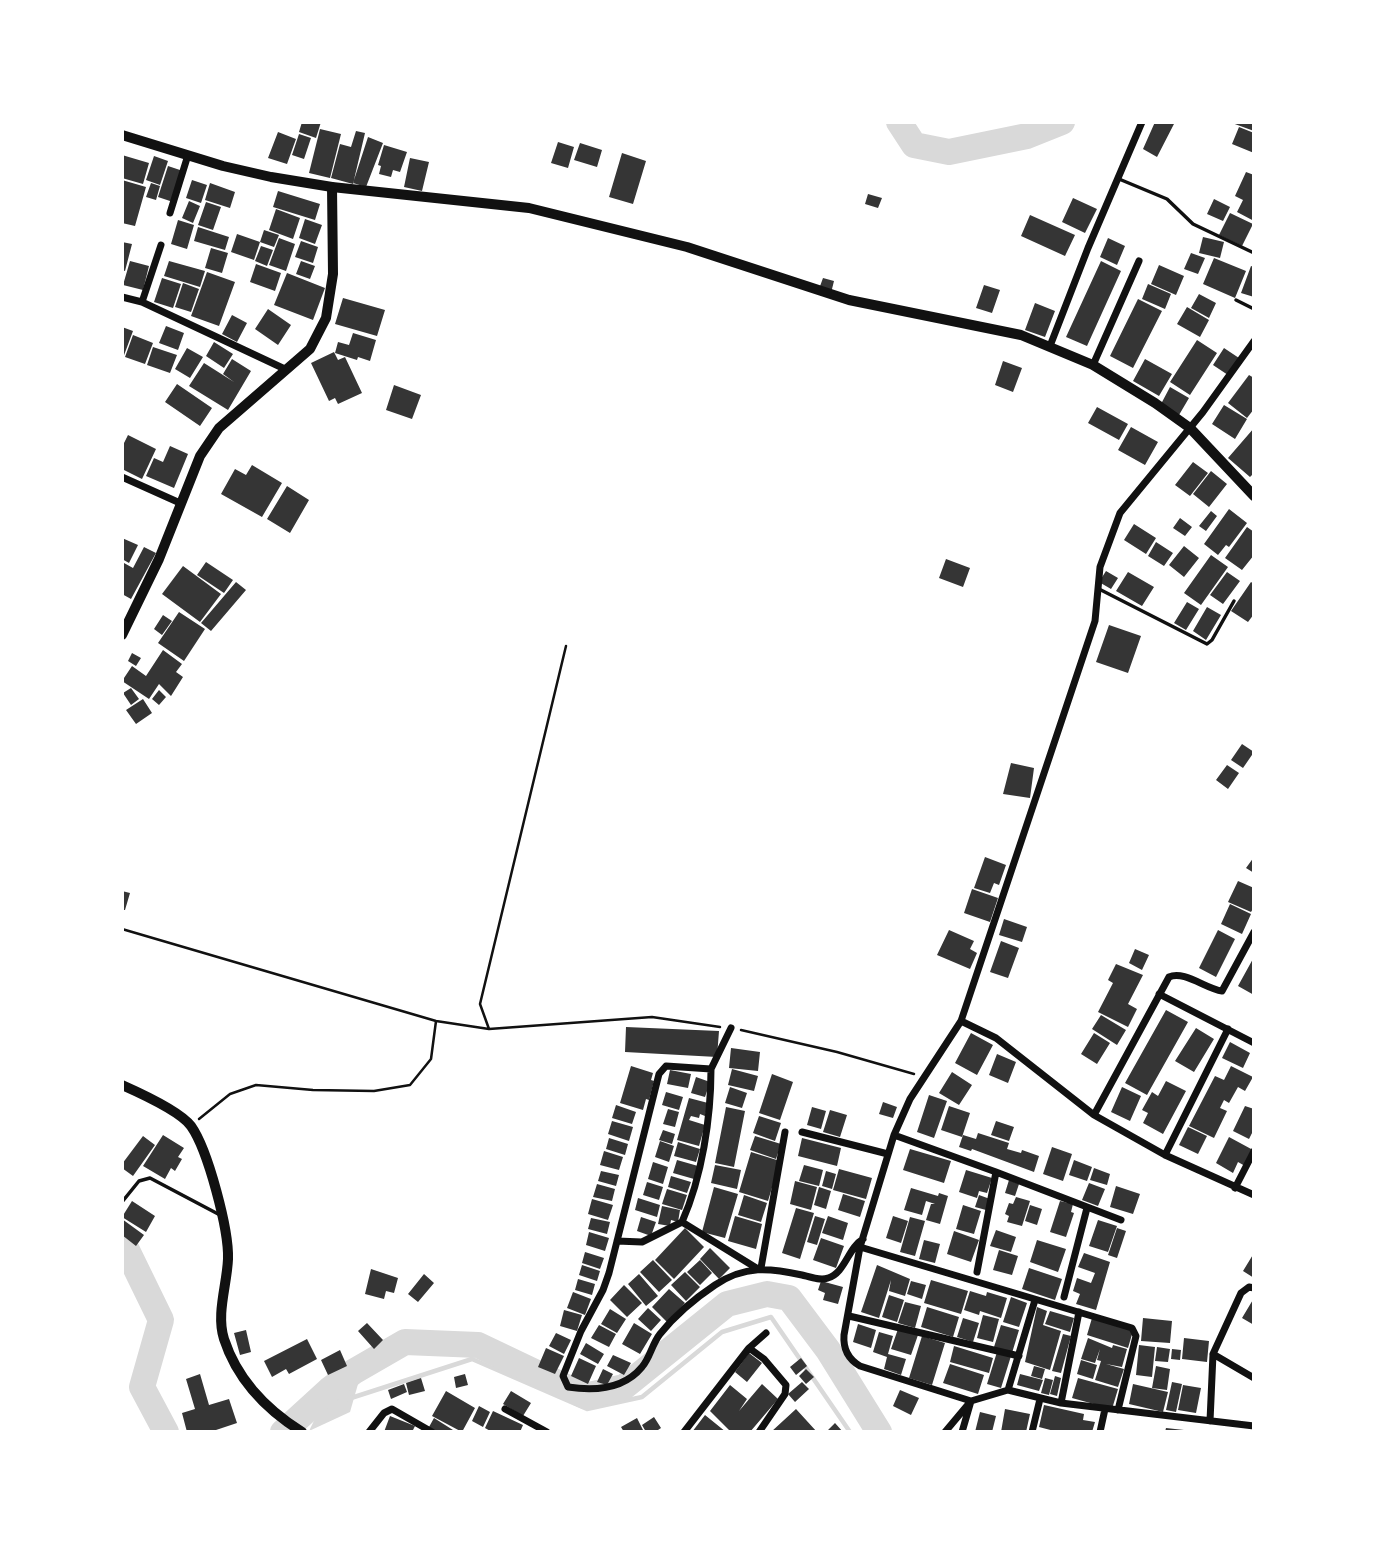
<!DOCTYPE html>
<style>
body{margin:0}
#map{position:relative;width:1376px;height:1554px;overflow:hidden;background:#fff;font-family:Jost,sans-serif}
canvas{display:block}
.frame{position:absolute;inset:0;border:124px solid #fff;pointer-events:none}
</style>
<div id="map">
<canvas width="1376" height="1554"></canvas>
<div class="frame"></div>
</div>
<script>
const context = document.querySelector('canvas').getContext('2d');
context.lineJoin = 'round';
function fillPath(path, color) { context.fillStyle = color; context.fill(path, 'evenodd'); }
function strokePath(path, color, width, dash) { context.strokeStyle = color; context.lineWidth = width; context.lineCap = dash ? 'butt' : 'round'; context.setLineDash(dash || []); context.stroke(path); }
fillPath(new Path2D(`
 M353,1372L358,1384L350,1412L309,1431L329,1390Z`), '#d9d9d9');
strokePath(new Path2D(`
 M348,1399L472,1359L587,1409L642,1397L722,1332L771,1317L850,1432`), '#d9d9d9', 4.5);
strokePath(new Path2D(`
 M899,122L914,145L949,152L1027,136L1062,122
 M122,1240L161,1320L142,1387L166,1432
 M283,1432L329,1390L353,1372L405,1342L478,1345L585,1396L624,1387L727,1304L767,1294L789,1298L828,1350L879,1432`), '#d9d9d9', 26);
fillPath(new Path2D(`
 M302,122H321L316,138L299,132Z
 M1155,122H1175L1157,157L1143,149Z
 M1232,122H1254V131L1232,123Z
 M1239,127L1254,133V153L1232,144Z
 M320,129L341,134L330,178L309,173Z
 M356,131L365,133L353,184L331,178L340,144L351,147Z
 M278,132L296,139L287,164L268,158Z
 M299,134L311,138L304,159L292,155Z
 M368,137L383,143L366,187L353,183Z
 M558,142L574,147L568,168L551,163Z
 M580,143L602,150L597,167L574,160Z
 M384,145L407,152L400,172L393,170L391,177L379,174L381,166L378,165Z
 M622,153L646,161L633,204L609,197Z
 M122,155L149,163L143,184L122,178Z
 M154,156L168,161L160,185L146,180Z
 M410,158L429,162L422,191L404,187Z
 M168,166L183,171L173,202L158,197Z
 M1246,172L1254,175V221L1237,212L1243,200L1235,196Z
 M122,180L146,187L135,226L122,223Z
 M192,180L207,185L201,203L186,198Z
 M151,183L160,186L156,200L146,197Z
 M210,183L235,192L230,208L205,200Z
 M278,191L320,204L315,220L273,207Z
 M868,194L882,198L878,208L865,204Z
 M1073,198L1097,209L1085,233L1062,222Z
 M1214,199L1230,207L1223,221L1207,214Z
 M189,201L200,206L193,223L182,218Z
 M206,202L221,207L213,230L198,225Z
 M276,209L300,218L293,239L269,230Z
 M1230,213L1253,224L1242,246L1219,235Z
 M1030,215L1075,235L1065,256L1021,236Z
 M305,219L322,225L315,244L299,238Z
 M178,220L194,225L187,249L171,244Z
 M198,227L229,237L225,250L194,241Z
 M264,230L279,235L274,247L260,242Z
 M237,234L260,242L254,260L231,252Z
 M1203,237L1224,242L1220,258L1199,253Z
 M279,238L295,244L286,271L269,265Z
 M1108,238L1125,246L1117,265L1100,257Z
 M301,241L318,247L313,263L295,257Z
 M122,242L132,244L125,271L122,270Z
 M261,246L273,250L267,266L255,261Z
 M211,248L228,253L222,273L205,268Z
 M1191,253L1205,258L1198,274L1184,269Z
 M1214,258L1246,271L1235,298L1203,284Z
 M130,261L149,266L143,290L123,285Z
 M169,261L205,271L200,287L164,276Z
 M301,261L315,266L310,279L296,274Z
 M1101,261L1121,271L1087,346L1066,337Z
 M256,264L281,273L275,291L250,282Z
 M1159,265L1184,276L1176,295L1151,284Z
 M1251,266L1254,267V297L1241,293Z
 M207,272L235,282L219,326L191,316Z
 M287,273L325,288L313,320L274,305Z
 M162,278L181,284L173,308L154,302Z
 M823,278L834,281L831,293L819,289Z
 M183,283L199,289L191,312L175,307Z
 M1148,284L1171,294L1165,309L1142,299Z
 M984,285L1000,290L992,313L976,308Z
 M1199,294L1216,303L1209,318L1191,308Z
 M343,298L385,310L377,336L335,324Z
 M1138,299L1162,311L1133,368L1110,356Z
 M1035,303L1055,311L1045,337L1025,330Z
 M1187,307L1209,320L1200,337L1177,324Z
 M268,309L291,325L278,345L255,329Z
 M232,315L247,323L237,342L222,334Z
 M166,326L184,333L178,350L159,343Z
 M122,327L133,331L123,358H122Z
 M353,333L376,340L370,361L358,357L357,360L335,353L338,342L349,345Z
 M133,335L153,343L145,364L125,357Z
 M1197,340L1217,353L1190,395L1170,382Z
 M214,342L233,354L224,368L206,356Z
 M153,347L177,355L170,373L147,365Z
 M187,348L203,357L190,378L175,369Z
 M1224,348L1239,358L1228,375L1213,365Z
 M334,352L338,360L345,357L362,393L338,404L335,398L329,401L311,363Z
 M232,359L251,371L228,410L189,386L204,363L234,382L223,374Z
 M1145,359L1172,374L1159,396L1133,381Z
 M1003,361L1022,368L1013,392L995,385Z
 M1249,375L1254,378V409L1247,418L1228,403Z
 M177,384L212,408L200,426L165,402Z
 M394,385L421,395L412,419L386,410Z
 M1170,387L1189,398L1179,415L1161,404Z
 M1224,405L1247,419L1235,439L1212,424Z
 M1097,407L1128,424L1119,440L1088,423Z
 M1131,427L1158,442L1145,465L1118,450Z
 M1254,428V473L1250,477L1228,458Z
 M128,435L156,449L142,479L122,469V447Z
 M170,446L188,454L174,488L146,476L154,458L163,462Z
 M1193,462L1208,473L1190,496L1175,485Z
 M252,465L282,483L262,517L221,494L235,469L246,475Z
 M1211,471L1227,484L1209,507L1193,494Z
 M287,486L309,500L290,533L267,519Z
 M1229,509L1247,523L1229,547L1226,545L1218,555L1204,544Z
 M1211,511L1217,516L1206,531L1199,526Z
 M1180,518L1192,527L1185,536L1173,528Z
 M1134,524L1156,538L1146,554L1124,540Z
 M1247,527L1254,532V555L1242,570L1225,558Z
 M122,538L138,545L129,563L122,559Z
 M1156,542L1173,553L1164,566L1148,556Z
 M1184,546L1199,558L1184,577L1169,565Z
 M144,547L156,553L131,599L122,594V566L124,563L133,568Z
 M1211,555L1228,567L1201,605L1184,593Z
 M946,559L970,568L963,587L939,578Z
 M206,562L233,580L224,593L197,575Z
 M183,566L221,594L200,622L162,594Z
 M1106,571L1118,578L1111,589L1099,582Z
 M1128,572L1154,587L1142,606L1116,591Z
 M1227,572L1240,581L1223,604L1210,595Z
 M236,582L246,590L211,631L201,623Z
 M1251,582L1254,584V614L1248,622L1231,611Z
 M1187,602L1199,609L1186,630L1174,623Z
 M1207,607L1221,615L1206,640L1193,631Z
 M179,612L205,629L184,661L158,643Z
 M163,615L172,621L162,635L154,629Z
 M1109,625L1141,636L1128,673L1096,662Z
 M163,650L182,664L176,672L183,677L171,696L159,684L149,699L122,681L132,666L146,676Z
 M132,653L141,658L136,666L128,661Z
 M131,688L139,699L131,705L123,693Z
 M159,690L166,697L159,705L152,699Z
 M143,699L152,713L136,724L126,710Z
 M1242,744L1254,752L1243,768L1231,760Z
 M1011,763L1034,768L1030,798L1003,794Z
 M1227,765L1239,773L1228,789L1216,780Z
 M985,857L1006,865L999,885L994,883L990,893L974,888Z
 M1254,857V873L1246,868Z
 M1238,881L1254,888V907L1251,912L1228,902Z
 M972,889L998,898L990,922L964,913Z
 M122,891L130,893L125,910H122Z
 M1230,904L1251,914L1242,934L1221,924Z
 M1004,919L1027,927L1022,942L999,935Z
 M949,930L974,941L970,949L977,953L970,969L937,955Z
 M1218,930L1235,939L1216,977L1199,968Z
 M1001,941L1019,948L1008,978L990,972Z
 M1135,949L1149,955L1142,970L1129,963Z
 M1254,957V995L1238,986Z
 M1116,964L1143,975L1128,1004L1137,1009L1128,1027L1098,1012L1113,983L1108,980Z
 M1166,1010L1188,1022L1147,1095L1125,1083Z
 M1101,1015L1126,1030L1117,1045L1092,1029Z
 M626,1027L719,1031L717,1057L625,1052Z
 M1196,1028L1214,1039L1194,1072L1175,1061Z
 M971,1033L993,1045L977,1075L955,1063Z
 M1094,1033L1110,1043L1097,1064L1081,1054Z
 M1230,1042L1250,1053L1243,1068L1222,1058Z
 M731,1048L760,1052L758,1071L729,1068Z
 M997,1054L1016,1062L1008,1083L989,1075Z
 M631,1066L653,1073L651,1080L654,1081L649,1100L646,1099L643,1110L620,1103Z
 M1231,1066L1253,1077L1245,1091L1238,1087L1229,1103L1224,1100L1220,1108L1227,1111L1214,1138L1189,1126L1215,1076L1224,1080Z
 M732,1069L758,1076L754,1091L728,1085Z
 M670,1070L691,1074L688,1088L667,1084Z
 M952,1072L972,1085L959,1105L939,1093Z
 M772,1074L793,1082L780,1120L759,1113Z
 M696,1077L710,1082L705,1097L691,1093Z
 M1166,1081L1186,1091L1163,1134L1143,1123L1148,1113L1142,1110L1152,1092L1158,1096Z
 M730,1087L747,1093L742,1108L725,1103Z
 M1122,1087L1141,1096L1130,1121L1111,1112Z
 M666,1092L683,1097L679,1110L662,1105Z
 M929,1095L947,1101L934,1138L917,1132Z
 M689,1098L708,1103L705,1116L700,1114L699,1118L691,1116L689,1120L705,1125L699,1146L677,1140Z
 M883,1102L897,1107L893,1118L879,1114Z
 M616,1105L636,1112L632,1124L612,1118Z
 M949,1106L970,1113L962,1137L941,1130Z
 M1245,1106L1254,1109V1129L1249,1139L1233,1131Z
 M726,1107L745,1111L734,1167L715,1163Z
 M812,1107L826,1111L821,1129L807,1125Z
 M668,1109L679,1112L675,1127L663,1124Z
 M830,1110L847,1115L840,1137L823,1132Z
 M759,1116L781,1123L775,1141L753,1133Z
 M612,1121L633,1127L629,1141L608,1134Z
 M996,1121L1014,1127L1009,1141L991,1135Z
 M1188,1127L1207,1136L1198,1154L1179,1145Z
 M663,1130L675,1134L672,1144L659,1140Z
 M978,1133L1009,1143L1007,1149L1021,1153L1022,1150L1039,1156L1034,1172L972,1149L971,1151L959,1147L963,1135L976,1139Z
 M163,1135L184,1148L178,1157L182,1159L175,1171L171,1168L165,1179L143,1166Z
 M143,1136L155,1145L133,1176L122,1168V1164Z
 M755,1136L781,1144L776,1159L750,1150Z
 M1229,1137L1253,1150L1245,1166L1238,1162L1233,1173L1216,1163Z
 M609,1138L628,1144L625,1155L606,1149Z
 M802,1138L841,1148L837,1166L798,1156Z
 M660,1141L674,1146L669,1162L655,1157Z
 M678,1142L700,1149L696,1162L674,1156Z
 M1052,1147L1072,1154L1063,1181L1043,1174Z
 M910,1149L951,1161L944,1183L903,1170Z
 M604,1151L623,1157L619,1170L600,1165Z
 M751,1152L780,1161L768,1201L739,1192Z
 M677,1160L698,1166L694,1179L673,1173Z
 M1074,1160L1092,1167L1087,1181L1069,1175Z
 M653,1162L668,1167L663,1184L648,1179Z
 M715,1165L741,1170L737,1189L711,1183Z
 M804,1165L823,1170L819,1186L799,1181Z
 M1094,1168L1110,1174L1107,1185L1090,1180Z
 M839,1169L872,1178L866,1199L833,1190Z
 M966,1170L992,1178L987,1193L979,1191L977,1198L959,1192Z
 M601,1171L619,1175L616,1186L598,1181Z
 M826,1171L836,1174L832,1189L822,1186Z
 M671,1176L691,1182L687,1193L668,1187Z
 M1009,1180L1019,1184L1015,1196L1005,1193Z
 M795,1181L817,1187L811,1210L790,1204Z
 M647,1182L663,1187L659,1200L643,1195Z
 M1089,1183L1105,1189L1098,1206L1082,1200Z
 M597,1184L615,1189L612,1201L593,1197Z
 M1116,1186L1140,1194L1133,1214L1110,1207Z
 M714,1187L738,1194L725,1238L702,1232Z
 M819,1187L831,1191L826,1209L814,1205Z
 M911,1188L938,1196L939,1193L948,1196L940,1224L926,1220L931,1204H935L926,1201L922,1215L904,1210Z
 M667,1189L687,1195L682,1210L662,1204Z
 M843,1194L865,1201L860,1217L838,1210Z
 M744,1195L767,1203L761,1222L738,1215Z
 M979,1195L990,1199L986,1210L975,1207Z
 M1016,1197L1030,1201L1022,1226L1007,1222L1009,1216L1005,1214L1009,1203L1013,1204Z
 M638,1198L660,1205L657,1217L635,1210Z
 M592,1199L613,1205L608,1220L588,1214Z
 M132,1201L155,1216L146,1232L122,1217Z
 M1060,1201L1073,1204L1071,1212L1074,1213L1066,1237L1050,1232Z
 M963,1205L981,1211L974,1234L956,1229Z
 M1030,1205L1042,1209L1037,1225L1025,1221Z
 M662,1206L680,1210L678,1222L671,1220L670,1226L658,1224Z
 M796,1208L814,1213L800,1259L782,1253Z
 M735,1216L762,1224L756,1249L728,1241Z
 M815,1216L825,1219L817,1245L807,1242Z
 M828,1216L848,1223L843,1240L822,1233Z
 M893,1216L908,1221L901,1243L886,1238Z
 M641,1217L656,1222L651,1236L637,1231Z
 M910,1217L925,1221L915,1256L900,1252Z
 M591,1218L610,1222L607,1234L588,1229Z
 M122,1219L144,1235L136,1246L122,1235Z
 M1098,1220L1117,1226L1108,1252L1089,1246Z
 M685,1228L704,1247L674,1279L655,1260Z
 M1117,1228L1126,1231L1117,1258L1108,1255Z
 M996,1230L1016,1237L1011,1252L990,1246Z
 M954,1231L979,1240L971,1262L947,1254Z
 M589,1232L609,1238L605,1251L586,1245Z
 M821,1238L844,1246L836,1268L813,1260Z
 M924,1240L940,1244L935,1263L919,1259Z
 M1037,1240L1066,1249L1058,1272L1030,1262Z
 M710,1248L730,1268L719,1279L700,1259Z
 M999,1250L1018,1256L1012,1275L993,1270Z
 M585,1252L604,1258L600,1269L582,1263Z
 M1084,1253L1110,1262L1096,1310L1076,1304L1080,1294L1073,1291L1077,1278L1091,1283L1095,1273L1078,1267Z
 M1254,1253V1278L1243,1271Z
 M653,1260L672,1280L659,1292L640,1272Z
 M700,1260L712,1273L700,1285L687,1272Z
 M582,1265L600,1271L597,1281L579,1275Z
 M877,1265L910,1279L905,1296L889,1291L891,1280L879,1318L861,1312Z
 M1029,1268L1062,1279L1055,1300L1022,1289Z
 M371,1269L398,1278L394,1293L386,1291L384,1299L365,1294Z
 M685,1272L700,1287L686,1301L671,1285Z
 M424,1274L434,1283L418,1302L408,1294Z
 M639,1274L658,1296L646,1306L628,1284Z
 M578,1279L595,1284L592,1295L575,1290Z
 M931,1280L968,1291L961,1314L924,1303Z
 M821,1281L843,1287L838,1304L823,1300L825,1293L818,1290Z
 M911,1281L926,1285L922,1299L907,1294Z
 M624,1285L642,1303L627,1317L610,1300Z
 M669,1289L685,1303L667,1322L652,1307Z
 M970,1291L986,1296L987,1292L1007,1298L1001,1318L980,1311L979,1315L964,1310Z
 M573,1292L591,1299L585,1315L567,1308Z
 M889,1295L904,1300L897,1322L882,1317Z
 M1011,1297L1027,1303L1019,1327L1003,1322Z
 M1254,1298V1325L1242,1318Z
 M905,1302L921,1306L915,1328L898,1323Z
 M927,1307L959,1317L953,1337L921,1327Z
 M1037,1307L1047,1311L1043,1325L1061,1331L1050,1370L1025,1362Z
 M648,1308L661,1320L651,1331L638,1319Z
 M610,1309L626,1319L617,1333L601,1324Z
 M564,1310L582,1315L577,1331L560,1326Z
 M1050,1311L1074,1318L1070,1332L1045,1324Z
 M983,1315L999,1319L993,1342L977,1338Z
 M963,1318L979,1323L973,1342L957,1337Z
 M1092,1318L1133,1331L1128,1348L1087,1335Z
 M1143,1318L1172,1321L1170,1343L1141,1341Z
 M367,1323L383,1340L374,1349L358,1331Z
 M634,1323L652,1334L640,1354L622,1344Z
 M858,1324L876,1330L871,1348L853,1342Z
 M599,1325L616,1334L609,1347L591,1338Z
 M1001,1325L1019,1330L1012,1353L994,1347Z
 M898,1329L918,1335L911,1355L891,1349Z
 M246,1330L251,1352L240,1355L234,1333Z
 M879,1332L893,1336L888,1354L906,1359L901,1375L884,1369L887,1357L873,1352Z
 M556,1333L571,1340L564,1354L549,1346Z
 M1063,1334L1071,1336L1061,1373L1052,1371Z
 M922,1336L945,1343L932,1385L909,1378Z
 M1088,1338L1112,1348L1113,1345L1127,1349L1122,1367L1106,1364L1124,1369L1118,1387L1095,1380L1101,1361L1097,1360L1100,1349L1095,1363L1081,1359Z
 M1184,1338L1209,1341L1207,1362L1182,1359Z
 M307,1339L317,1359L289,1374L286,1369L272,1377L264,1361Z
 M586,1343L604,1354L598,1364L580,1354Z
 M1139,1345L1155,1347L1152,1377L1136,1375Z
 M954,1346L993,1358L989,1373L950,1362Z
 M1157,1347L1170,1349L1168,1362L1155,1361Z
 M546,1348L564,1356L555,1374L538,1367Z
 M1172,1349L1181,1350L1180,1360L1171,1359Z
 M340,1350L347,1366L328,1375L321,1360Z
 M997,1352L1011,1356L1001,1388L987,1384Z
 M749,1353L762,1363L747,1382L735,1372Z
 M613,1355L631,1363L624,1375L607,1366Z
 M579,1358L596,1366L588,1384L571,1376Z
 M801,1358L807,1366L796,1375L790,1367Z
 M1081,1360L1097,1365L1093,1379L1077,1374Z
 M950,1364L984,1375L978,1394L943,1383Z
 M1034,1366L1045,1369L1042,1379L1031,1376Z
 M1156,1366L1170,1369L1167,1390L1152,1388Z
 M603,1369L613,1374L607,1385L597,1382Z
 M806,1369L814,1377L806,1384L799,1376Z
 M200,1374L209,1405L229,1399L237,1423L210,1432H187L182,1413L195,1409L186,1379Z
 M465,1374L468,1385L456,1388L454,1377Z
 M1020,1374L1043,1380L1039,1391L1017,1385Z
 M1055,1376L1061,1378L1057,1396L1050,1394Z
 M421,1378L425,1391L409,1395L406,1383Z
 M1045,1378L1053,1380L1049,1395L1041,1393Z
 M1078,1378L1118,1389L1112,1409L1072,1398Z
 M802,1382L809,1389L795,1402L788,1394Z
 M1172,1382L1182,1384L1176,1412L1166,1410Z
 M404,1384L407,1392L391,1399L388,1390Z
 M762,1384L778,1399L750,1432H731L710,1411L730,1385L747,1399L739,1411Z
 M1133,1384L1168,1392L1163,1412L1129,1404Z
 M1183,1385L1201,1388L1196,1413L1178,1410Z
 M900,1390L919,1398L911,1415L893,1406Z
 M446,1391L475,1408L462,1432L432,1416Z
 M511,1391L531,1403L523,1416L503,1404Z
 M1044,1405L1084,1414L1083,1420L1095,1422L1092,1432H1058L1039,1427Z
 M479,1406L490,1412L483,1427L472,1421Z
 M796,1409L817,1432H771Z
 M1005,1409L1030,1414L1026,1432H1001Z
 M493,1411L523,1425L520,1432H492L485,1428Z
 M980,1412L996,1416L992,1432H975Z
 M705,1415L726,1432H692Z
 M390,1416L415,1426L412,1432H384Z
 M654,1417L661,1428L655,1432H646L642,1425Z
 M434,1418L453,1430L452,1432H436L429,1427Z
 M637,1418L644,1432H624L621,1427Z
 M835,1423L843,1432H826Z
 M1166,1428L1184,1430V1432H1165Z`), '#353535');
strokePath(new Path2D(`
 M122,929L436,1021L489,1029L652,1017L720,1027
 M489,1029L480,1004L566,646
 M741,1030L837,1052L914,1074
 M199,1119L230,1094L256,1085L313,1090L374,1091L410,1085L431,1059L436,1021`), '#111', 2.5);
strokePath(new Path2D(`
 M1119,179L1167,199L1193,224L1254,253
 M1236,300L1254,309
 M1099,589L1207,644L1212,640L1234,601
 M122,1202L139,1181L150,1178L220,1215`), '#111', 3.5);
strokePath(new Path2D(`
 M170,213L188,155
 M122,297L142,302L287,370
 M142,302L161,245
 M1050,346L1088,248L1142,122
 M1093,365L1139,261
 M122,477L180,503
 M1159,994L1254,1043
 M961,1021L996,1038L1094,1115L1165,1155L1254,1195
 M711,1069L731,1028
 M1094,1115L1169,977C1184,970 1206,989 1222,991L1254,932
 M802,1132L888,1154
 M894,1135L996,1172
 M1165,1155L1228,1029
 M1235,1188L1254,1151
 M682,1222L758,1269
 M617,1241L642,1242L682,1222C702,1177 711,1118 711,1069L666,1066L659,1074L609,1273L603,1290L581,1331L563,1376L568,1387C594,1391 624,1389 642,1367C650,1358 652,1344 660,1334C676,1314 694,1299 715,1285C745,1265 770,1268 802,1275C810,1277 820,1281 828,1278C845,1273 848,1248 863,1239
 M860,1247L1132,1328L1136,1336L1118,1410
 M761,1268L785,1132
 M977,1272L996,1172L1121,1220
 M1064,1297L1087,1208
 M849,1316L1019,1356
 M749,1348L764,1359L786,1385L785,1394L759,1432
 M1213,1354L1254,1378
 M1008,1390L1035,1300
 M1061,1403L1079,1312
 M505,1409L547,1432
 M1210,1421L1213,1354L1241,1293L1249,1287L1254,1288
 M369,1432L384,1413L392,1409L432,1432
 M684,1432L749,1348L766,1333
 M945,1432L971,1401L1008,1390L1061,1403L1254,1426
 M962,1432L971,1401L860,1366C848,1359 843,1348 844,1335L860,1247L894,1135L910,1099L961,1021L1095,621L1100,567L1120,513L1203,412L1254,341
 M1032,1432L1040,1399
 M1100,1432L1105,1409`), '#111', 7);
strokePath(new Path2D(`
 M122,635L159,559L200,456L219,428L310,349L326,318L333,274L332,187
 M122,1085C140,1093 180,1111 191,1126C208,1150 229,1230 228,1259C227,1285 216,1314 224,1339C237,1379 267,1410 302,1432`), '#111', 10);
strokePath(new Path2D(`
 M122,135L223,166L271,177L332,187L529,208L687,247L849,300L1021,335L1093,365L1155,403L1190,428L1254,496`), '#111', 10);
</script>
